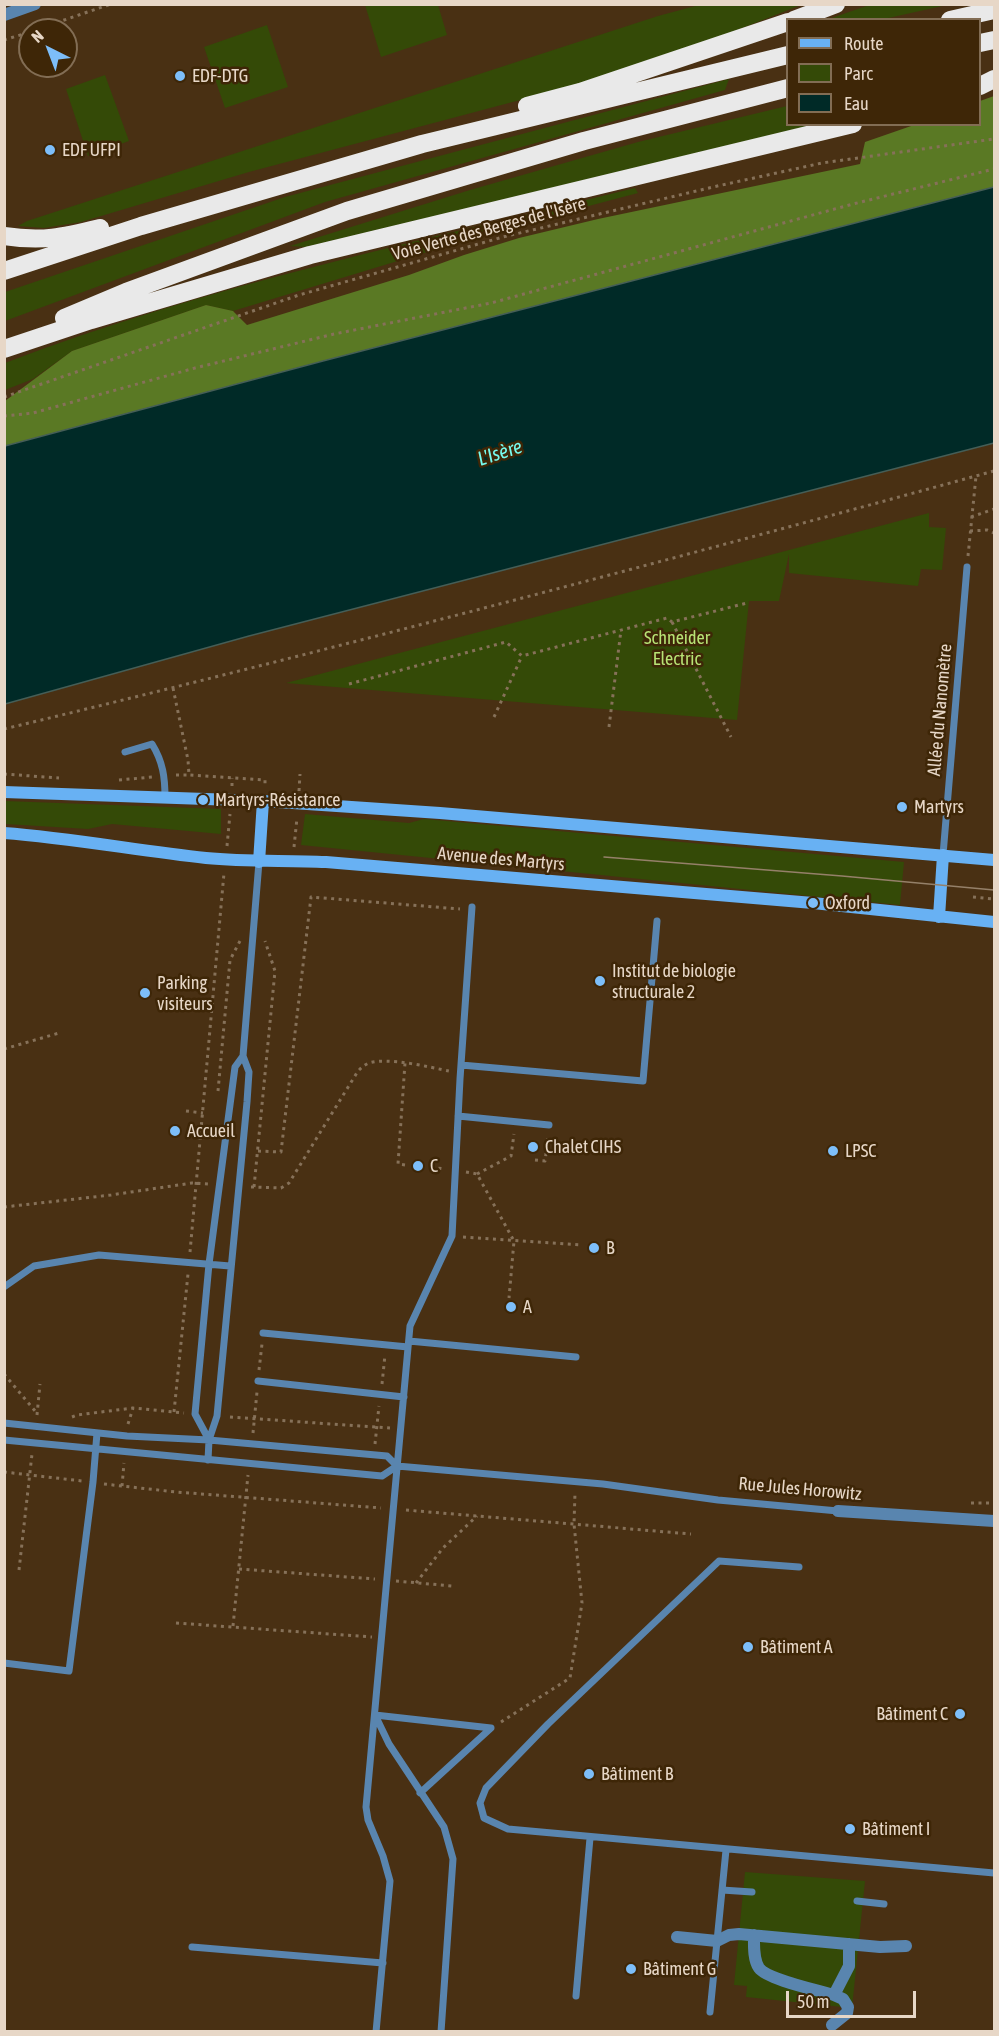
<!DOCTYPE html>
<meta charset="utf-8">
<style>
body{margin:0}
#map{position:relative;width:999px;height:2036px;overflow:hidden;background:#493013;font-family:"Asap Condensed",sans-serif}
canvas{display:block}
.frame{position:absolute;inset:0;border:6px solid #e7d7c7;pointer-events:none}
.legend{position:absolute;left:786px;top:18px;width:195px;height:108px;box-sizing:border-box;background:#3e2607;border:2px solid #826d54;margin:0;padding:8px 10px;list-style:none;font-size:18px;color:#e7d7c7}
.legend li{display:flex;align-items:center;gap:12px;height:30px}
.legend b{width:30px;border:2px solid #826d54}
.north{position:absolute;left:18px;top:18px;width:60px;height:60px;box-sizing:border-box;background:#3e2607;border:2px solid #826d54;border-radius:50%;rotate:318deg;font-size:16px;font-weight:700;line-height:24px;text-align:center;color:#e7d7c7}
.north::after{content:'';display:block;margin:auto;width:21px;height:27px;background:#7dbef9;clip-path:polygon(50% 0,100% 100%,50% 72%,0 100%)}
.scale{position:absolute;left:786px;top:1991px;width:130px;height:27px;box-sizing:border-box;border:3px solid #e7d7c7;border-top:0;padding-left:8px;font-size:18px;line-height:21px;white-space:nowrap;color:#e7d7c7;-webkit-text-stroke:4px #3e2607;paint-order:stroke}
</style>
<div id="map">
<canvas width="999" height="2036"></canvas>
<div class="frame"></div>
<ul class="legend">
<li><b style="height:8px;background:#68b1f3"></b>Route</li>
<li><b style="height:16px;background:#344a07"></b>Parc</li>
<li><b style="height:16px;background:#002a27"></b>Eau</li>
</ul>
<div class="north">N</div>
<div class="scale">50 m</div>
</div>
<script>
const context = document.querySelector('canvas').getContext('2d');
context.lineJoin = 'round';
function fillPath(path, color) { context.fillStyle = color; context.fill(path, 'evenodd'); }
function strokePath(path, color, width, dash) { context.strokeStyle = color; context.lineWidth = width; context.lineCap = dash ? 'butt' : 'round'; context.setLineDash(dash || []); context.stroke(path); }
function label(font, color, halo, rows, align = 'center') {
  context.font = font + ' "Asap Condensed",sans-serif'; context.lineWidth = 5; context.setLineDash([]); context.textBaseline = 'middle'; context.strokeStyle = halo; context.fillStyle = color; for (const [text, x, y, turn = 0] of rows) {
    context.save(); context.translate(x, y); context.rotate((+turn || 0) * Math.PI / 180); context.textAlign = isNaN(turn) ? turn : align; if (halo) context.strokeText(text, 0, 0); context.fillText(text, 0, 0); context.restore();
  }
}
fillPath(new Path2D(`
 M872,4H947V5L884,19H829Z
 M365,5H438L447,35L381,57Z
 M699,5H801L704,43L573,86L249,172L81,222L44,228L18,226L27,221L658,16Z
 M267,25L288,87L225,108L204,47Z
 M105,75L129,141L88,156L66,89Z
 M729,79L725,90L325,202L5,321V292L285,197Z
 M787,106L788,124L813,125L306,247L290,246L470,190L638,142Z
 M635,188L638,193L513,226L233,311L206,305L72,351L33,379L5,390V363C208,285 423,241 635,188Z
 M929,513V527L946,528L942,570L921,569L918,586L789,573V554L779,601H749L737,720L286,683Z
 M5,801L221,809V834L112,824L88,829L5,824Z
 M305,814L409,823L424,819L904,862L900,905L301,845Z
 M745,1872L865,1881L852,2008L746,1997L747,1986L734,1985Z`), '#344a07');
fillPath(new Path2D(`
 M994,96V187L323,361L5,446V401L72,351L206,305L233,311L247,325L409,275L464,255L519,238L598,219L860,164L865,142L914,125L980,124V101Z`), '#5a7924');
const water = new Path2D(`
 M994,187V443L249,636L5,704V446L323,361Z`);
fillPath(water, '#002a27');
strokePath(water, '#455e57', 1.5);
strokePath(new Path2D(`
 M35,30L111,4
 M4,40L30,32
 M4,397L299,295L503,237L713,187L822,163L994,139
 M4,416L33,413L195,368L334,334L491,303L853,204L994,169
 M971,517L994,509
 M970,531L987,530L994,533
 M968,556L976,476
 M672,622L731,737
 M349,684L506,642L522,656L667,618L672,622L747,603
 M173,688L188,760L189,775L265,780V787
 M494,717L522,656
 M609,727L621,630
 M4,729C336,649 666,561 994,471
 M4,774L59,778
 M176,775H189
 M119,780L152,777
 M232,786V778
 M299,791L300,774
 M227,846L230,814
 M294,847L297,818
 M973,897L994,899
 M4,1049L59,1033
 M218,1091L230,960L240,941
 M186,1111L203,1113
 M258,1151L281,1152L311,897L460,909
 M535,1160L545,1161L548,1138
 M405,1165L398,1164L405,1063
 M431,1167L444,1169
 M466,1172L477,1174L514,1241L509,1298
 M477,1174L511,1156L514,1134
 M251,1187L281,1188L289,1183L358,1071C361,1068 364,1065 369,1063C388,1057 429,1067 449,1071
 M254,1187L275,971L265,941
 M4,1207L111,1195L192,1183L208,1184
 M463,1237L581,1245
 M190,1252L224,873
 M259,1370L262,1344
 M4,1374L36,1412
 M382,1384L385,1355
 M174,1412L188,1274
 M37,1415L40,1384
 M72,1417L77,1415L133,1408
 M230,1417L390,1428
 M128,1424L133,1408L184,1413
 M253,1433L257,1392
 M375,1444L379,1406
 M4,1472L82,1481
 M104,1484L176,1492L381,1508
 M122,1486L124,1463
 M971,1503H994
 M406,1510L691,1534
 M239,1569L375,1579
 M19,1570L32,1454
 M396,1581L452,1586
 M416,1583L443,1548L477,1516
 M176,1623L372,1637
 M233,1626L248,1475
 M501,1722L570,1678L582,1603L574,1524L575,1493`), '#867159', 3, [3, 4.5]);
strokePath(new Path2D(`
 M125,752L152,744C163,762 165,777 165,798
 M943,855L967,567
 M461,1065L643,1081L657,921
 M458,1116L549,1125
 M4,1287L34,1266L99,1255L230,1266
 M263,1333L408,1347
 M409,1341L576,1357
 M258,1381L404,1397
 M4,1423L127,1436L209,1440L387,1456L397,1466
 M4,1440L382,1476L397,1466L603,1484L718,1500L838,1511
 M209,1440L195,1414L209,1264L235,1067L243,1056
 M208,1460L209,1440L217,1416L247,1102L249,1072L243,1056L259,862
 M799,1567L719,1561L548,1724L486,1788L480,1803L484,1818L508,1829L994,1873
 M4,1663L69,1671L93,1482L97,1433
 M375,1715L491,1728L420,1793
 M376,1717L389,1744L444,1827L453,1859L441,2032
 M722,1890L752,1892
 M857,1901L884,1904
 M192,1947L383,1963
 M576,1996L590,1838
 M710,2012L726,1850
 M376,2032L390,1881L383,1856L368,1820L366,1807L410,1326L452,1236L460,1079L472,907`), '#5985af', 7);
strokePath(new Path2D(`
 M4,15L35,4
 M838,1511L994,1521
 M754,1935C754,1945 753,1959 759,1968C768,1980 818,1990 834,1995
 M677,1937L717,1941L729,1935L739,1934L880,1947L906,1946
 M832,2025L847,2013L848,2007L843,1999L834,1995L849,1966V1944`), '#5985af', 12);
strokePath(new Path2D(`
 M4,792L263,801L440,813L994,860
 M4,833C72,838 139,851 206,858C247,862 286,860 326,862L813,903L994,922
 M259,862L263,801
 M939,917L943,855`), '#68b1f3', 12);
strokePath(new Path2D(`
 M794,20L836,4
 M950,20L994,10
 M980,43L994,40
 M980,86L994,79
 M527,106L580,92L788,22
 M4,236C43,242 63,237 100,228
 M4,271L141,226L422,144L788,55
 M64,318L126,292L347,211L584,141L788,88
 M4,349L91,320L310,255L853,124`), '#e9e9e9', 18);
strokePath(new Path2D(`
 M604,857L842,876L994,890`), '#958069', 1.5);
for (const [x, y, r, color] of [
 [180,76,6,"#7dbef9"],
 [50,150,6,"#7dbef9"],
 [203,800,6,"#7dbef9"],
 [902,807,6,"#7dbef9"],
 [813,903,6,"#7dbef9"],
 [600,981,6,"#7dbef9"],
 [145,993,6,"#7dbef9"],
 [175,1131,6,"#7dbef9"],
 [533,1147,6,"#7dbef9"],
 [833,1151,6,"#7dbef9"],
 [418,1166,6,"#7dbef9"],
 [594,1248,6,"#7dbef9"],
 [511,1307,6,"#7dbef9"],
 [748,1647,6,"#7dbef9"],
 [960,1714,6,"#7dbef9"],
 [589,1774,6,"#7dbef9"],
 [850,1829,6,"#7dbef9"],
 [631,1969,6,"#7dbef9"]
]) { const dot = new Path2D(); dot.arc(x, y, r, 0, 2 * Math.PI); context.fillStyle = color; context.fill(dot); strokePath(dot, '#3e2607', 2); }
label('18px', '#e7d7c7', '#3e2607', [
 ["EDF-DTG",192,76],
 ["EDF UFPI",62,150],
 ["Martyrs-Résistance",215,800],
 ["Martyrs",914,807],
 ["Oxford",825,903],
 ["Institut de biologie",612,971],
 ["structurale 2",612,992],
 ["Parking",157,983],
 ["visiteurs",157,1004],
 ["Accueil",187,1131],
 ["Chalet CIHS",545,1147],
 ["LPSC",845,1151],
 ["C",430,1166],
 ["B",606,1248],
 ["A",523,1307],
 ["Bâtiment A",760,1647],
 ["Bâtiment C",948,1714,"right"],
 ["Bâtiment B",601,1774],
 ["Bâtiment I",862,1829],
 ["Bâtiment G",643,1969]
], 'left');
label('18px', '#e7d7c7', '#3e2607', [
 ["Voie Verte des Berges de l'Isère",489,229,-15],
 ["Allée du Nanomètre",940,710,-85],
 ["Avenue des Martyrs",501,859,5],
 ["Rue Jules Horowitz",800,1489,5]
]);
label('18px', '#b8e475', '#3e2607', [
 ["Schneider",677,638],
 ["Electric",677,659]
]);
label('italic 20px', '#76fbef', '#3e2607', [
 ["L'Isère",500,453,-18]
]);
</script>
